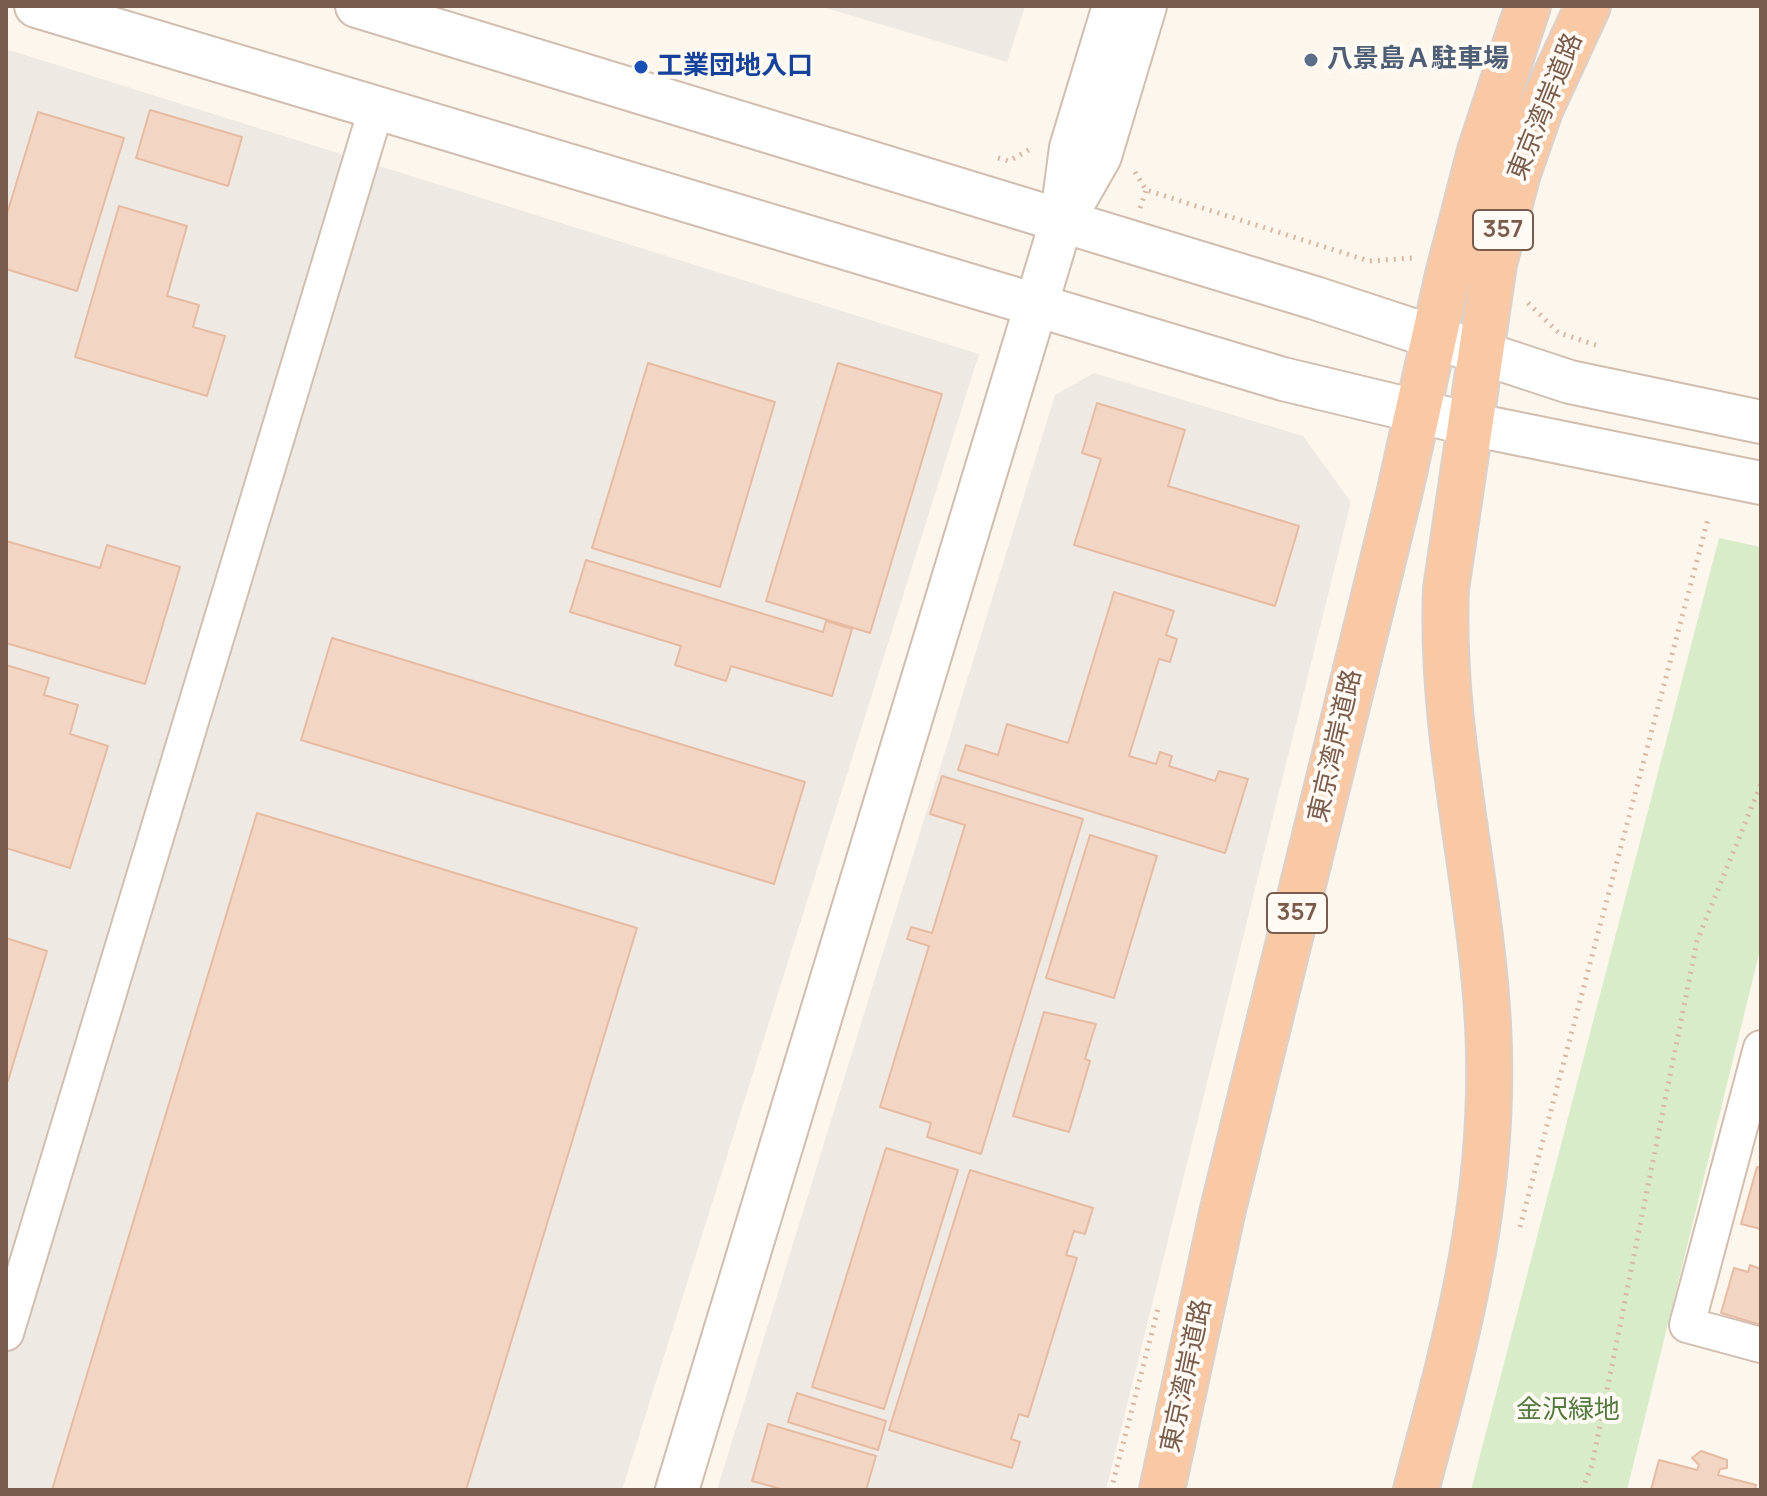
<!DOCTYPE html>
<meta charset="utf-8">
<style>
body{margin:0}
#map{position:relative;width:1767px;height:1496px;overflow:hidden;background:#fdf6ec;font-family:Manrope,sans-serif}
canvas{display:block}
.frame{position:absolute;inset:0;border:8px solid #7a5c4d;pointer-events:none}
</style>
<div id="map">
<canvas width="1767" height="1496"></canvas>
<div class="frame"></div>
</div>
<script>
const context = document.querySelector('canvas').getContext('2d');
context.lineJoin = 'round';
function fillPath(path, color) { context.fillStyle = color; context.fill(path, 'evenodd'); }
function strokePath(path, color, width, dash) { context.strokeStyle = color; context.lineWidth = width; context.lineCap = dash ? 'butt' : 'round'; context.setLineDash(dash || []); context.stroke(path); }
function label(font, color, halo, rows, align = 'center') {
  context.font = font + ' Manrope,"Noto Sans JP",sans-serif'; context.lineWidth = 8; context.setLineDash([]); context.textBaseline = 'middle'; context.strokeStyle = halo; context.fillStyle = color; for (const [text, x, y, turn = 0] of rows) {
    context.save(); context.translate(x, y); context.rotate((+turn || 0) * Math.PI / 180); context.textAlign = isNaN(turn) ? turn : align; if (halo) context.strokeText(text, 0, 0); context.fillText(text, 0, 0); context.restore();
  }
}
fillPath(new Path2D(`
 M819,6H1025L1007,62Z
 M6,49L979,354L622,1490H6Z
 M1094,373L1303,436L1351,502L1106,1490H717L1055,395Z`), '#efe9e4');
fillPath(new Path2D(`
 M1719,538L1761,547V946L1627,1490H1471Z`), '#d8ecc9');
const building = new Path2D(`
 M150,110L242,137L228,186L136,158Z
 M38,112L124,138L77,291L6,269V217Z
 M119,206L187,226L167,296L199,305L193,327L225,336L207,396L75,357Z
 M648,363L775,402L720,587L592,548Z
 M838,363L942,394L870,633L766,601Z
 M1097,403L1185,430L1168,486L1299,526L1275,606L1074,545L1101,459L1082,453Z
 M6,541L100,568L107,545L180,567L145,684L6,643Z
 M586,560L823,632L826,621L852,629L832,696L731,666L726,681L675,665L681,646L570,612Z
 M1114,592L1174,611L1166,635L1177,639L1170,662L1159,659L1129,756L1156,764L1160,752L1172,756L1169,766L1215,781L1219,771L1248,779L1225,853L958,770L966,745L998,755L1007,724L1068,743Z
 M332,638L805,782L774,884L301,740Z
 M6,665L49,678L44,695L78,705L70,734L108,746L70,868L6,848Z
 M942,776L1083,819L981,1154L927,1137L931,1123L880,1107L929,946L907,939L911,927L932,933L965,825L930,814Z
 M257,813L637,928L466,1490H52Z
 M1090,835L1157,856L1114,998L1046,978Z
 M6,938L47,951L8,1081L6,1080Z
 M1044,1012L1096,1024L1085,1059L1090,1061L1069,1132L1013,1116Z
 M886,1148L958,1170L884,1409L812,1387Z
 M1757,1167L1761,1168V1229L1741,1224Z
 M970,1170L1093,1208L1085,1234L1074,1231L1066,1255L1077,1258L1028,1417L1019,1414L1011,1439L1020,1442L1012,1468L889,1430Z
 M1750,1265L1761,1269V1325L1721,1313L1734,1268L1748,1272Z
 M797,1393L886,1421L878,1450L788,1422Z
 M768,1424L876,1456L866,1490H785L752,1481Z
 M1701,1451L1727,1460V1468L1720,1469L1718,1475L1756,1485L1755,1490H1651L1659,1460L1697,1470L1699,1465L1692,1458Z`);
fillPath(building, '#f3d5c3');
strokePath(building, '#e6bba3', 2);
const minor = new Path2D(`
 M1761,1048L1687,1325L1761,1345
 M6,1333L377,106`);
const tertiary = new Path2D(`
 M36,6L1283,379L1470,424L1761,483
 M357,6L1315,298L1570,382L1761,422
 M1072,205L1100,156L1145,6
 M677,1490L1061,223L1071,148L1114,6`);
const trunk = new Path2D(`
 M1162,1490L1223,1209L1399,495L1448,275L1480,151L1528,6
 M1416,1490C1459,1330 1497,1192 1488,1024C1480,879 1440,735 1446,589L1494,264L1518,173L1540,110L1588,6`);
strokePath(minor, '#d1beb0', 38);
strokePath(tertiary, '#d1beb0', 46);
strokePath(trunk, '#dad1cd', 48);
strokePath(new Path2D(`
 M998,158L1009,161L1032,148
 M1135,172L1146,190L1369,261L1412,258
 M1140,208L1146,190
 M1528,303L1559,333L1599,346
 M1520,1227L1708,519
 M1111,1490L1159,1305
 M1582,1490L1592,1465L1697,941L1761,784`), '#d9b8a5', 5, [2, 6]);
strokePath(minor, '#fff', 34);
strokePath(tertiary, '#fff', 42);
strokePath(trunk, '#f9c8a4', 44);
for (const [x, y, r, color] of [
 [1311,60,8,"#5c6f8a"],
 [641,67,8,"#1a4fb4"]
]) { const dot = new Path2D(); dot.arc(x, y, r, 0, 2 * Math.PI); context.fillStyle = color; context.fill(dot); strokePath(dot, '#fffaf3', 3); }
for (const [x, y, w] of [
 [1503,230,60],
 [1297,913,60]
]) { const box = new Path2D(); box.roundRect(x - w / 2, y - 20, w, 40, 6); context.fillStyle = '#fffaf3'; context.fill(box); strokePath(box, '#7a5c4d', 2); }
label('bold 24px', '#7a5c4d', null, [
 ["357",1503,230],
 ["357",1297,913]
]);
label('bold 26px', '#4e5e75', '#fffaf3', [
 ["八景島Ａ駐車場",1327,60]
], 'left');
label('bold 26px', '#164399', '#fffaf3', [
 ["工業団地入口",657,67]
], 'left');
label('26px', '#7a5c4d', '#fffaf3', [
 ["東京湾岸道路",1546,107,-68],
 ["東京湾岸道路",1336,746,-77],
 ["東京湾岸道路",1187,1376,-78]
]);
label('26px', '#537a41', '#fffaf3', [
 ["金沢緑地",1568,1411]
]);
</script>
